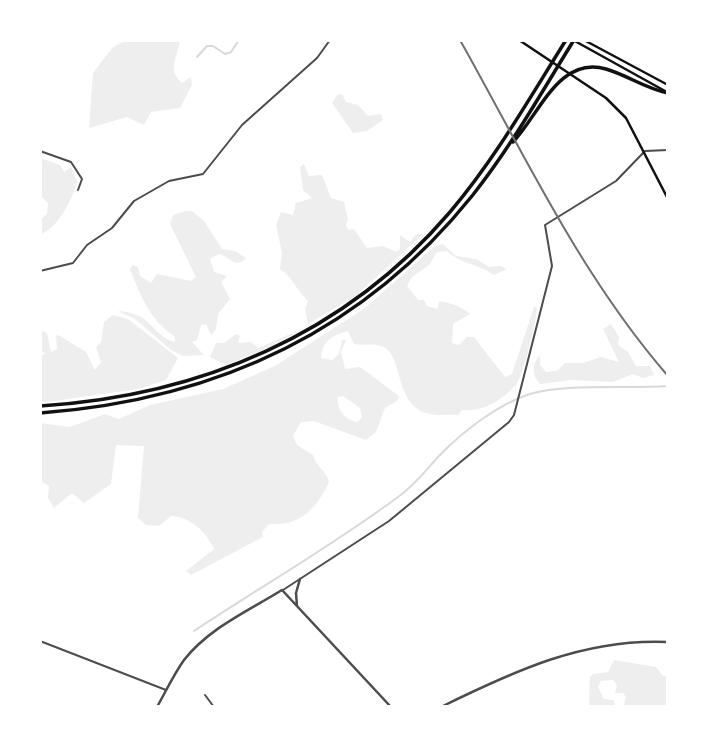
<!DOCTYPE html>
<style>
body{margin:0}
#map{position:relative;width:708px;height:747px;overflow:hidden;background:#fff;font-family:Quicksand,sans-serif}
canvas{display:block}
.frame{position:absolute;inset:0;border:42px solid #fff;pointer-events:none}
</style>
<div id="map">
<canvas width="708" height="747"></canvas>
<div class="frame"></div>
</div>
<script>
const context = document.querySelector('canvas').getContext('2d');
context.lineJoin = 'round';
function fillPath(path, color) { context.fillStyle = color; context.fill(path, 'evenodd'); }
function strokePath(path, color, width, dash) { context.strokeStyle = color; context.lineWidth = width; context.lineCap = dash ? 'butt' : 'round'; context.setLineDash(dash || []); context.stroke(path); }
fillPath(new Path2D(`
 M126,40H180C178,57 166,70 182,83L191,77L192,85L180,108L151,112L144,125L127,117L89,128L93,73L112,48Z
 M342,94L346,102L358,105L368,116L381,114L383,120L367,131L353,133L332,103L337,95Z
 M40,158L60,165L64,172L71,167L77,181C74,197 57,230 40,234V220L47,214L48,203L40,195Z
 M304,164L309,176L322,175L331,198L344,202L348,219L346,225L348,230L354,229L367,248L383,246L396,252L400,249V235L410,242L416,234H423L357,295L308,324L305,309L308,301C296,290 293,277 280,269L282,253L276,225L281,212L293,215L296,203L312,198L303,190L300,167Z
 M186,211H192L204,221L222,249L235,251L246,258C236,270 229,256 219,254L210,259L214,272L227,276L221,282L230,299L218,314L216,329L211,335L206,324L201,325L197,340L192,342L204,355L183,356L171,350L135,319L118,311C153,312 153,338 175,342V337C150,320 141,297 130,269L133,265L138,267L140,276L151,283L157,274L191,281L196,277L170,224L173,215Z
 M443,244L456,256L476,259L489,267L500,266L507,269L494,275C479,264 460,264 447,251L437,252L429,265L412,277L407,286L418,300H424L427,306L438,309L439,301C450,303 462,306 470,314L453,324L452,343L459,345L467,337H474L505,377L512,374L534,307H537C537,320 523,378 515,386C501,401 482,412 462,410L458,415C450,414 439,416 430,414C392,406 405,353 381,346C374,343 363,346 354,344L348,331C331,336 323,340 321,358L332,360L339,354L342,340H346L341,352L345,369L360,367L399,396L397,401L385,408L376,432L366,440L314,421L301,422L293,436L297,445L313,455C316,467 326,470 329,482C316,509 301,526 269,524L262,532L263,537L191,575L186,571L214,549C206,532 191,517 171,516L159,526L146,525L138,518L144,446L116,445L111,484L84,503L72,493L54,508L48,498L49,486L40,481V423L70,427L105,414L119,419L150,405L223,389L275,366L365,308L435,246ZM343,396L360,408L362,418L357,422C345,420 336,409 338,397Z
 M113,315L128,319L178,358L166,380L138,389L40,403V356L45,354L40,349V330L47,333L51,352L57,349L56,335L60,336L86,352L95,370L101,362L96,347L101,342L104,322Z
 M611,324L619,337L618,345L628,352L636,366H650L654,375L643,378L633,374L613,382L571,380L540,384C531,375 532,363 540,355V365L546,372L557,371L565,363H583L601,357L619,362L603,329Z
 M304,328L270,347L226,365L210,357L216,343H224L236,334L240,336L238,343L251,342L258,348Z
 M614,660L656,667L663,676H668V707H623L626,697L623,693H615L617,685L613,680L601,681L598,687L604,699L614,700L615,707H589L590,677L593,674L608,672Z`), '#eee');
strokePath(new Path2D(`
 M197,57L207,46H213L225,54L231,52L239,40
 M194,631C262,586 332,546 398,497C415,485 425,471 439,456C462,432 498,404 530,394C568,383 627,389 668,386`), '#d9d9d9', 2);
strokePath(new Path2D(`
 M40,151L71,162L82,179L78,190
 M40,271L73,263L87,245L112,228L134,201L169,181L203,174L242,125L317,58L330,40
 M283,590L389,521L509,422L514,415L552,266L545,225L616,181L645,151L668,150
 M40,641L166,690
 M205,695L214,707`), '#4c4c4c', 2);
strokePath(new Path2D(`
 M297,606L296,593L300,579
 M157,707C166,691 174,674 184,660C209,628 248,611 282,590L391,707
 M441,707C514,671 585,638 668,642`), '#4c4c4c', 2.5);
strokePath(new Path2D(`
 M519,40L606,98L626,118L668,199`), '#111', 2.5);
strokePath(new Path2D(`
 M573,40L665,91
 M584,40L668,85`), '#111', 2.5);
strokePath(new Path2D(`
 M513,142C539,115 559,55 606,69C627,75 646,89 668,93
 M40,406C200,396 345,335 450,212C495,159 529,99 566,40
 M40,413C214,400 362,333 472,196C511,147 541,93 574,40`), '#111', 3.5);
strokePath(new Path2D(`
 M460,40C524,154 581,276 668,376`), '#707070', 2);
</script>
